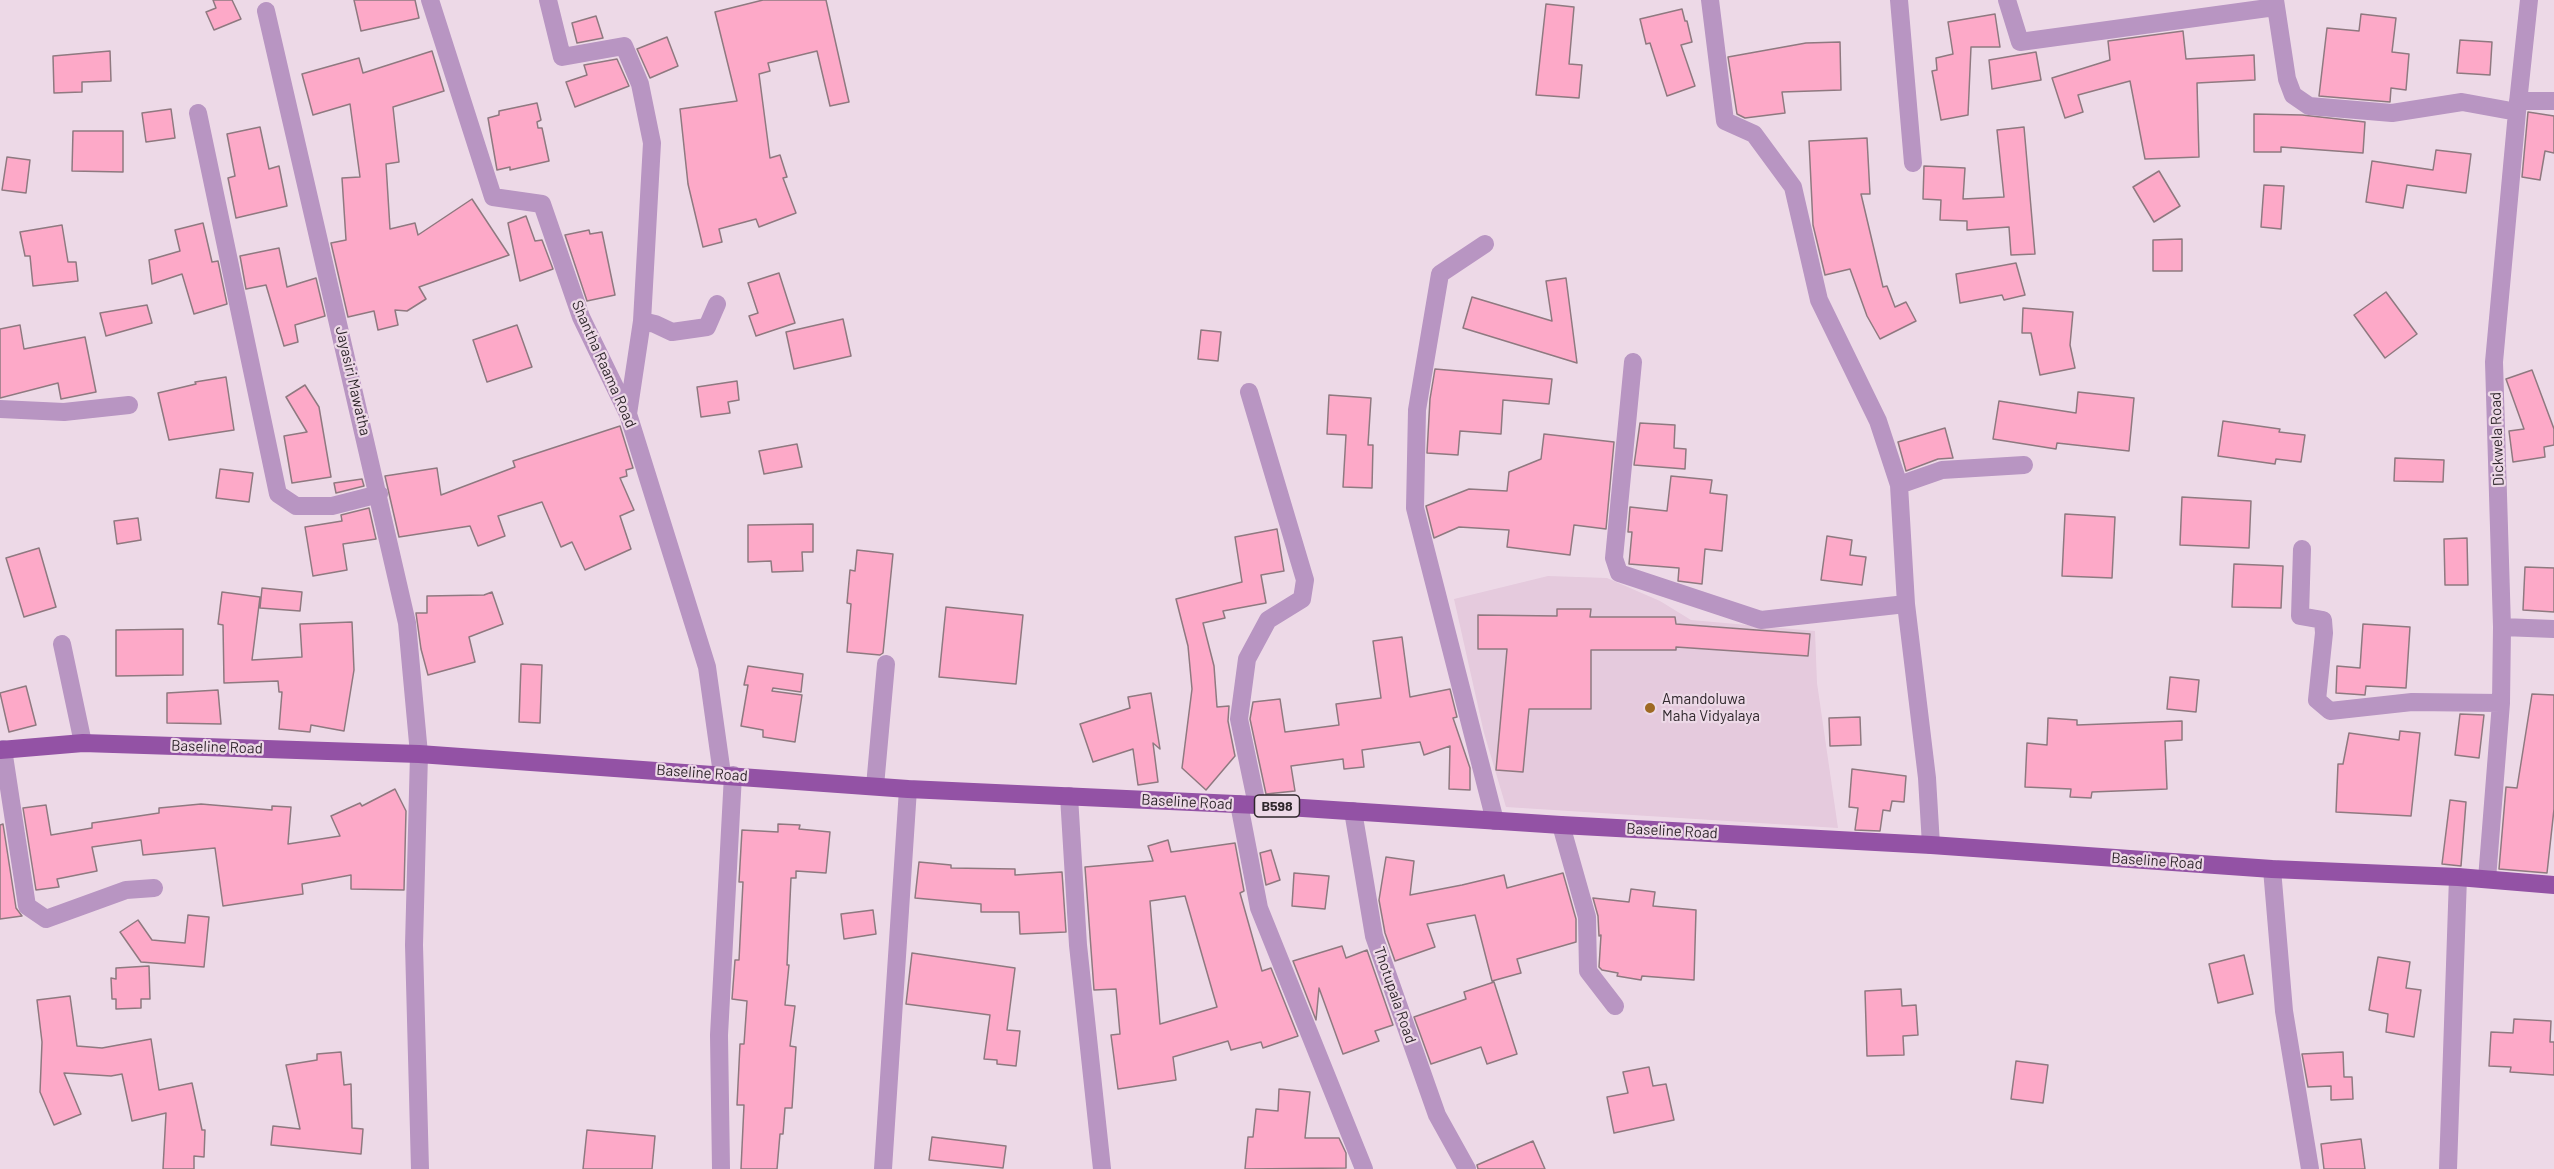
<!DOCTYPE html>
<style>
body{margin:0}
canvas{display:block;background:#edd9e7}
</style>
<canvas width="2554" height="1169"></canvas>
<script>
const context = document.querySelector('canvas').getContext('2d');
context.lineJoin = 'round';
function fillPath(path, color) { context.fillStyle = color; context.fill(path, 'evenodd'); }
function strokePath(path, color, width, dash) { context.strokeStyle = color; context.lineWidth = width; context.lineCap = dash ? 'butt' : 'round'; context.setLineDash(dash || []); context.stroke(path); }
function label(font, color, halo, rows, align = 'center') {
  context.font = font + ' Barlow,sans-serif'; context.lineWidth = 4.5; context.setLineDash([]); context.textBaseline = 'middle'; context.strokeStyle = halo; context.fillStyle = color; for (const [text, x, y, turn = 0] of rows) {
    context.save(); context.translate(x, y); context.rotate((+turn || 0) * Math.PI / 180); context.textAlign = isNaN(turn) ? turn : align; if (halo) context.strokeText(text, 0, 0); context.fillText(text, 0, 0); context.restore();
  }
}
fillPath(new Path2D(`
 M1548,576L1607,578L1660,601L1691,620L1815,631L1817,683L1838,828L1506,807L1484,733L1454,599Z`), '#e5cadd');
const building = new Path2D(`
 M213,0H232L241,19L214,30L206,12L216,8Z
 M354,0H415L419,18L361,31Z
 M763,0H826L849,102L830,106L817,51L768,63L770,71L759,74L770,158L780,155L787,177L783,178L796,213L759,227L756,219L719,229L722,242L703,247L688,184L680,109L737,101L715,12Z
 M1546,4L1574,7L1569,64L1582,65L1579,98L1536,95Z
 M1682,9L1685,21H1687L1692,42L1681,45L1695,86L1667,96L1650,43L1646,44L1640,19Z
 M1995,14L2000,47H1971L1968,115L1941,120L1932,71L1937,70L1936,58L1953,54L1948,22Z
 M2361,14L2396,18L2392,52L2409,54L2406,90L2391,88L2390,102L2319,96L2327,28L2359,31Z
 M596,16L603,38L577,43L572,23Z
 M2183,31L2186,59L2254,55L2255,80L2197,83L2199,157L2145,159L2130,81L2078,95L2083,112L2065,118L2052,78L2110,60L2108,41Z
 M667,37L678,66L650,78L637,49Z
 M2460,40L2492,42L2490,75L2457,73Z
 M1840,42L1841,90L1782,92L1785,113L1745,118L1737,114L1728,57L1806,43Z
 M110,51L111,81L82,82V92L54,93L53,56Z
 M432,51L444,91L393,107L399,162L386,164L390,229L415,223L418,235L472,199L509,255L419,287L426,299L407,311L395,310L398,325L378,330L374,311L348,317L331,243L346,240L342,178L360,177L350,104L313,115L302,74L359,58L363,73Z
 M2036,52L2041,80L1992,89L1989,60Z
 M617,59L629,86L575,107L566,82L587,75L584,65Z
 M537,103L541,120L537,122L538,128H542L549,161L510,170V167L497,170L488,118L499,115V111Z
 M171,109L175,138L146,142L142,113Z
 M2528,112L2554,116V153L2545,151L2540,180L2522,177Z
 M2254,114L2302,115L2365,122L2363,153L2281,147V152H2254Z
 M260,127L269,169L279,166L287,206L236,218L228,178L235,176L227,134Z
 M2024,127L2035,254L2011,255L2009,227L1967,230V221L1940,220L1941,200L1923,199L1924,166L1965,168L1963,199L2004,197L1997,130Z
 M73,131H123V172L72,171Z
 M1867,138L1870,194H1861L1883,287L1887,286L1895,307L1906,302L1916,321L1880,339L1867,316L1850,269L1825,275L1813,225L1809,141Z
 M2436,150L2471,154L2466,193L2407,185L2403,208L2366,202L2372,161L2433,170Z
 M7,157L30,160L26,193L2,190Z
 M2159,171L2180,206L2154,222L2133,187Z
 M2264,185L2284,186L2281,229L2261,227Z
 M526,216L535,241L542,240L553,269L520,281L508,223Z
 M203,223L212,262L218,261L227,304L194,314L182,274L152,284L149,260L180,251L175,230Z
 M62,225L68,262H76L78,281L33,286L30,256H25L20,232Z
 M589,230L590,234L602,232L615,295L587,301L565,235Z
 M2182,239V271H2153V240Z
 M279,248L287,287L316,278L325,316L295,325L298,342L284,346L266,285L246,289L240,256Z
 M2016,263L2025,295L2004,300L2002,295L1960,303L1956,274Z
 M779,273L795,323L756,336L749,316L758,313L748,283Z
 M1566,278L1577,363L1463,328L1472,297L1552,321L1546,281Z
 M2386,292L2417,334L2385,358L2354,315Z
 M147,305L152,323L106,336L100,313Z
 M2023,308L2073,312L2070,345L2075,368L2040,375L2031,333H2022Z
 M843,319L851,356L794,369L786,332Z
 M20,325L24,349L85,337L96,392L61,399L58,383L0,398V329Z
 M517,325L532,367L487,382L473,340Z
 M1201,330L1221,332L1218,361L1198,359Z
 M1435,369L1552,379L1549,404L1503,400L1501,434L1460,431L1458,455L1427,453L1430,399Z
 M2532,370L2554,429V445L2544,447L2545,457L2513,462L2509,431L2524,429L2506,379Z
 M226,377L234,430L169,440L158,393L196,384L195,382Z
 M737,381L739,400L728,402L730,413L701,417L697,387Z
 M305,385L319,407L331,477L292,483L284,436L307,432L286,397Z
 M2078,392L2134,398L2129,451L2057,443L2056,449L1993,439L1999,401L2076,413Z
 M1329,395L1371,398L1368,445H1373L1372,488L1343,487L1346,435L1327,434Z
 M2223,421L2280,429L2279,432L2305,435L2301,462L2276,459L2275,464L2218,456Z
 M1640,423L1675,425L1674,448L1686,449L1685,469L1634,465Z
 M620,426L633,468L626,470L627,476L620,478L634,510L620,516L631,549L585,570L572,542L561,547L542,502L498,516L505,536L478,546L470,526L399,537L385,476L437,468L441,495L515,467L513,461Z
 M1945,428L1953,458L1938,459L1906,471L1898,442Z
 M1544,434L1614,442L1606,529L1574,525L1570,555L1507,547L1509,530L1459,527L1434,538L1426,506L1469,489L1507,491L1509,472L1541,459Z
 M797,444L802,467L764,474L759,451Z
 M2395,458L2444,460L2443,482L2394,481Z
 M220,469L253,473L249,502L216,498Z
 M1671,476L1712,480L1710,493L1727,495L1722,551L1705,549L1702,584L1678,581L1679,568L1629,564L1632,532H1628L1630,507L1667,511Z
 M362,479L364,486L336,493L334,483Z
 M2182,497L2251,501L2249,548L2180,545Z
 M369,508L376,539L343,544L347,570L313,576L305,527L342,521L341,515Z
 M2065,514L2115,517L2112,578L2062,576Z
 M138,518L141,540L117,544L114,521Z
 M813,524V552H802L803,571L772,572L771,561L748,562V525Z
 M1277,529L1284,571L1261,575L1266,603L1223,611L1225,618L1203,623L1214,666L1217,707L1229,706L1228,721L1235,756L1206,790L1182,768L1192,689L1188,646L1176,599L1242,582L1235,537Z
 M1827,536L1852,540L1850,555L1866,557L1862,585L1821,580Z
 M2467,538L2468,585H2445L2444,539Z
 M39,548L56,607L24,617L6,558Z
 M857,550L893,554L883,653L880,655L847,652L851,604L847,603L850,570L855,571Z
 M2234,564L2283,566L2281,608L2232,607Z
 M2525,567L2554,568V612L2523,610Z
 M262,588L302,592L300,611L260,608Z
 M222,592L260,597L252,660L302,657L300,624L352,622L354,670L344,731L311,725L310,732L279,729L282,692H279L278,681L224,683L223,625L218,624Z
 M492,592L503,624L469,637L475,662L428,675L421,649L416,613H427V596L484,595Z
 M946,607L1023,615L1016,684L939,677Z
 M1557,609H1591L1590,617H1675L1676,624L1810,634L1808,656L1676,647V650H1591V709H1529L1523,772L1496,770L1507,649H1478V615L1557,616Z
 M2363,624L2410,627L2406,688L2366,686L2365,695L2336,693L2337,666L2360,668Z
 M183,629V675L116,676V630Z
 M1402,637L1410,697L1450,689L1457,717L1453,718L1470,768V790L1449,789L1450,746L1424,755L1420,742L1362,750L1364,767L1344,769L1343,759L1291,766L1295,791L1266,794L1250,719L1253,702L1280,699L1285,732L1339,725L1336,704L1381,698L1373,641Z
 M521,664L542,665L540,723L519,722Z
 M748,666L803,674L801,692L773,688L772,691L802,695L795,742L763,737V730L741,726L748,685H744Z
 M2170,677L2199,680L2196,712L2167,709Z
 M26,686L36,725L9,732L0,693Z
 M218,690L221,724L167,723V693Z
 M1151,693L1160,749L1153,743L1158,782L1138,785L1133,749L1093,762L1080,724L1130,708L1128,697Z
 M2532,694L2554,695V809L2547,873L2499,869L2506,787L2517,788Z
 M2460,714L2484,715L2479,758L2455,755Z
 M1860,717L1861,745L1830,746L1829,718Z
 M2048,718L2077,720V725L2182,721V740L2165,741L2167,789L2092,792L2091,798L2070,797L2071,789L2025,787L2027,743L2047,745Z
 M2400,731L2420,733L2411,816L2336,812L2338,764H2343L2349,733L2399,740Z
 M1852,769L1906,776L1904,802L1892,801L1890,811L1883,810L1880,831L1855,830L1858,808L1849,807Z
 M395,789L406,811L404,890L351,889V875L302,884L303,894L223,906L215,848L143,855L141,840L92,847L97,871L57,879L59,887L36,890L23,808L46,805L51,835L92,828V823L159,813V808L201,804L272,810V806L291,807L288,844L340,836L331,816L360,803L362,806Z
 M2450,800L2466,802L2461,866L2442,864Z
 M3,824L16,908L22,916L0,919V825Z
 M778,824L800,825L799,829L830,832L826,873L796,871V878H791L787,965H789L785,1005L795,1006L790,1046L796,1047L792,1108H785L783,1134H780L777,1169H741L744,1105H737L740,1044H744L747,1001L732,999L735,960H739L743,882H739L742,830L778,832Z
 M1168,840L1171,852L1235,843L1244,891L1240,893L1262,971L1271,968L1298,1036L1263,1048L1261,1042L1231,1050L1228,1041L1173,1057L1176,1080L1118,1089L1111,1035L1120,1034L1116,989L1094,990L1085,867L1153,861L1148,846ZM1185,896L1217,1007L1160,1024L1150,901Z
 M1271,850L1280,880L1266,885L1260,853Z
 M1386,857L1414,861L1410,895L1462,885L1504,875L1507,888L1563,873L1576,919V942L1517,959L1521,973L1492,981L1475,915L1427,924L1435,947L1395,961L1385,933L1379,900Z
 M919,862L951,865V868L1015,869V875L1062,872L1066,932L1020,934L1019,912H981V904L915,898Z
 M1294,873L1329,876L1325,909L1292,906Z
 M1631,889L1655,892L1653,906L1696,910L1694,980L1642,976L1641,980L1617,976L1618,973L1602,970L1599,967L1601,935L1599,936L1598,916L1593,898L1629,902Z
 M873,910L876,934L844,939L841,914Z
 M188,915L209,917L204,967L141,962L120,932L138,920L152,940L185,943Z
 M1342,946L1346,958L1367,950L1393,1025L1375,1031L1379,1041L1343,1054L1319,988L1316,1020L1293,961Z
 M912,953L1015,968L1007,1030L1020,1031L1016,1066L997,1064V1060L984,1059L990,1015L906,1004Z
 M2244,955L2253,994L2218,1003L2209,964Z
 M2378,957L2410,962L2406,988L2421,990L2414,1037L2386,1032L2388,1014L2369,1010Z
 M149,966L150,999H141V1008L116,1009V999H112L111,978L116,979V968Z
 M1494,982L1517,1054L1487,1064L1481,1047L1431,1064L1414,1017L1466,999L1464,992Z
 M1901,989L1902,1006L1916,1005L1918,1035L1903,1036L1904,1055L1867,1056L1865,991Z
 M70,996L77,1046L102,1048L151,1039L159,1090L192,1083L202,1130H205L204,1157L194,1156V1169H163L166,1113L132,1121L122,1074L111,1076L64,1073L81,1114L54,1125L40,1092L42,1042L37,1000Z
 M2514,1019L2551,1021L2550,1042H2554V1075L2510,1072L2511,1067L2489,1066L2491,1032L2513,1033Z
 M341,1052L344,1085L351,1084L352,1128L363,1129L361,1154L271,1145L273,1126L300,1129L286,1065L317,1060V1054Z
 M2343,1052L2344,1077H2352L2353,1099L2331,1100V1086L2308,1087L2302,1054Z
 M2016,1061L2048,1065L2043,1103L2011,1099Z
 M1649,1067L1653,1086L1666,1084L1674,1120L1614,1133L1607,1097L1628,1093L1623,1072Z
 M1279,1089L1310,1092L1305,1138H1339L1346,1153V1168L1245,1169L1248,1137H1253L1256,1109L1278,1111Z
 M587,1130L655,1136L652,1169H583Z
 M932,1137L1006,1146L1003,1168L929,1160Z
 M2361,1139L2365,1169H2324L2321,1144Z
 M1533,1141L1545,1169H1478L1477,1165Z`);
fillPath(building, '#fda9c8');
strokePath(building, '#8f7980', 1.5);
strokePath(new Path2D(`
 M430,0L493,197L542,204L581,317L628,414L707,667L722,774
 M548,0L562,57L624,46L640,84L652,143L642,321L628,414
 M1710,0L1725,121L1754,134L1793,187L1819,300L1878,421L1899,485L1906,604L1927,778L1931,845
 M1899,0L1913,163
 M2007,0L2020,42L2275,7
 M2275,0L2287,79L2293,95L2309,106L2392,113L2462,102L2517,112
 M266,11L407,623L419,754L414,945L420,1169
 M2518,101H2554
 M198,113L278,494L296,506H332L379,494
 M1485,244L1440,274L1417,410L1415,508L1495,821
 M642,321L655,324L672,332L707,327L717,304
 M1633,362L1614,558L1619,573L1761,620L1906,604
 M1249,392L1305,580L1302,599L1268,620L1247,659L1239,719L1257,805
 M0,409L64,412L129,405
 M1899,485L1942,470L2024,465
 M2302,549L2300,616L2323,620L2324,633L2317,700L2330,711L2412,702L2501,703
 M2502,627L2554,629
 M62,644L83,743
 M3,749L27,906L46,919L126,890L154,888
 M875,786L886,664
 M1069,796L1078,945L1102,1169
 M1239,804L1259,908L1364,1169
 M1353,811L1374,936L1437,1115L1467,1169
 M1561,825L1587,917L1588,971L1615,1006
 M2272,869L2284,1011L2310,1169
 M2487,879L2501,703L2502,627L2494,362L2517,112L2529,0
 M721,1169L719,1035L733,775
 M883,1169L908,789
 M2448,1169L2458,877`), '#b895c2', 18);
strokePath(new Path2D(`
 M0,750L83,743L419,754L908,789L1257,805L1561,825L1931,845L2272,869L2458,877L2554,885`), '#9352a5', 18);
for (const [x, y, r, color] of [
 [1650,708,6,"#9e6922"]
]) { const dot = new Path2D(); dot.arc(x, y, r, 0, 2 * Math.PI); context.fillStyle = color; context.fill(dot); strokePath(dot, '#edd9e7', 2); }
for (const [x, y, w] of [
 [1277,806,45]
]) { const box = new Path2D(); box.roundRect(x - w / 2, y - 11, w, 22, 4.5); context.fillStyle = '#edd9e7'; context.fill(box); strokePath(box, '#2f272c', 1.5); }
label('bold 14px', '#2f272c', null, [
 ["B598",1277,806]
]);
label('15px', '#2f272c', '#edd9e7', [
 ["Shantha Raama Road",604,364,66],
 ["Jayasiri Mawatha",353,381,77],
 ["Dickwela Road",2497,439,-92],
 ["Baseline Road",217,747,2],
 ["Baseline Road",702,773,4],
 ["Baseline Road",1187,802,3],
 ["Baseline Road",1672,831,3],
 ["Baseline Road",2157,861,4],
 ["Thotupala Road",1395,995,71]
]);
label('15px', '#2f272c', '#edd9e7', [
 ["Amandoluwa",1662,699],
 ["Maha Vidyalaya",1662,716]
], 'left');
</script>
